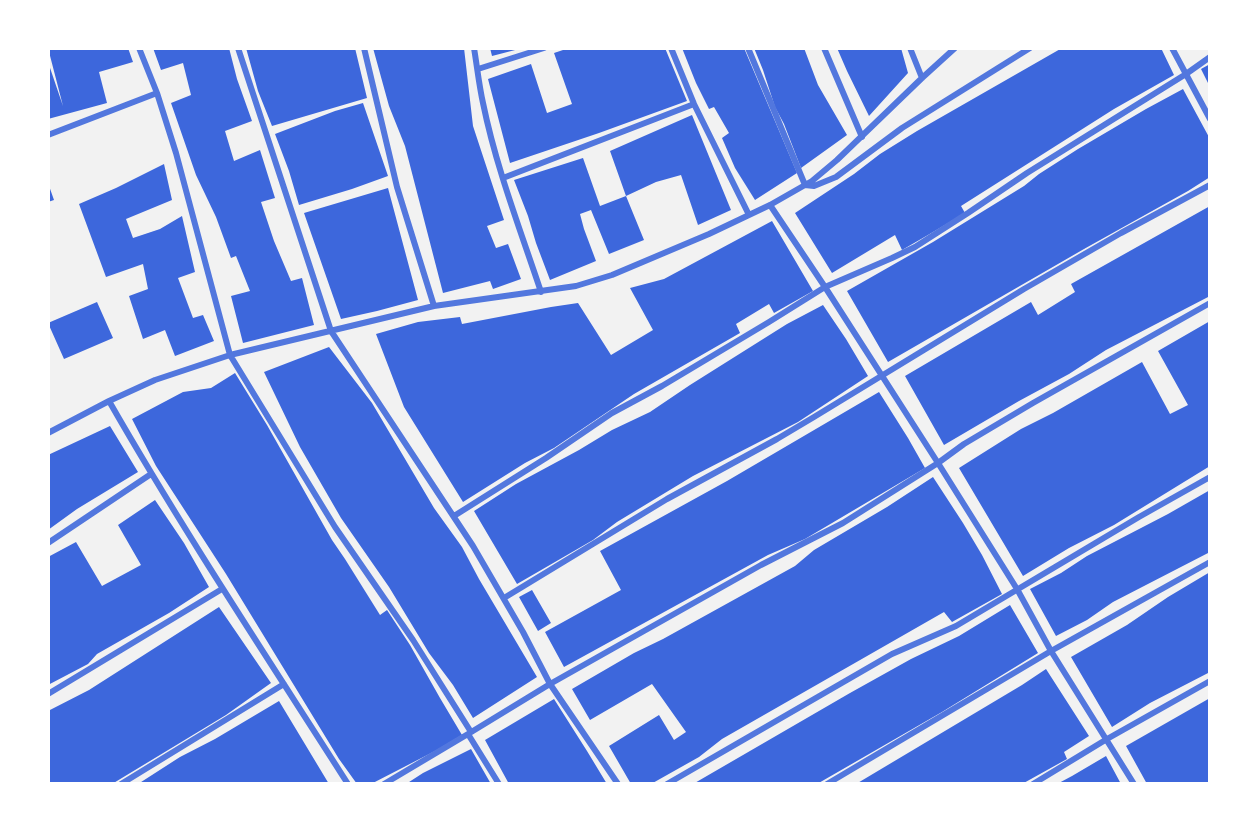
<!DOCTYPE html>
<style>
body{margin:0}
#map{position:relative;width:1258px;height:832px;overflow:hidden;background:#f2f2f2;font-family:"DM Sans",sans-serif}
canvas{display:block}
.frame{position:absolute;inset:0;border:50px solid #fff;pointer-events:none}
</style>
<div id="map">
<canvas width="1258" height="832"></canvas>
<div class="frame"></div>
</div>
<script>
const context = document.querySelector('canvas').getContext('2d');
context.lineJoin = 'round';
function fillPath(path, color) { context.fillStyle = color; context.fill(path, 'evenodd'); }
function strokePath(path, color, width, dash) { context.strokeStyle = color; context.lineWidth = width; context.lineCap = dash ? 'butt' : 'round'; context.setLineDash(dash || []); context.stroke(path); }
fillPath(new Path2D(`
 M48,48H128L133,62L99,72L107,103L48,119V62L63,106Z
 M153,48H229L237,79L252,121L225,131L234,161L260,150L275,198L261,202L274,241L291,281L302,278L314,325L243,343L231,296L250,291L236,256L231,258L216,217L196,175L171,103L191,95L183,63L161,70Z
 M246,48H355L367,98L272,126L258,91Z
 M373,48H464L473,126L504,220L487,226L496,248L508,244L521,279L493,289L490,281L443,293L405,146L389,106Z
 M490,48H519V49L492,56Z
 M569,48H665L687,101L599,133L510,163L488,79L531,64L547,113L572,104L554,53Z
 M682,48H744L797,173L755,200L735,168L722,138L729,133L714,107L709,109L696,83Z
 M754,48H804L818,85L847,135L801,168L784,124L775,107L763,70Z
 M837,48H901L908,73L869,116L847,71Z
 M1062,48H1161L1174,75L1114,109L961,206L965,213L928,235L902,250L895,235L832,273L795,213L854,174L880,154L917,131Z
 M1210,64V87L1201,69Z
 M1183,89L1210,139V177L1188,191L1084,249L888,362L847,291L933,242L1024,186L1039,174L1078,149L1146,109Z
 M363,103L388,176L352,189L299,205L289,171L275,134L335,111Z
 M692,115L731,210L698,225L681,175L656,182L626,196L610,151Z
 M583,158L600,206L626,196L644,240L609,254L591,210L580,214L584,229L596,261L550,280L536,243L528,216L514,180Z
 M164,164L172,200L126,219L133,238L160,229L182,216L195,272L178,278L193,318L203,315L214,341L175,356L165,330L143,339L129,296L148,289L143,264L106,277L79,204L116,188Z
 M48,183L54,200L48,202Z
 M388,188L418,300L377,311L341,319L304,213Z
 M1210,206V296L1106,350L1069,374L1019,401L944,445L905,376L1031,302L1038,315L1075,292L1071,284Z
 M772,221L813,291L774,313L769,304L736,324L740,333L634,394L554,448L525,463L463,502L404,407L376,334L418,322L460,317L462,324L551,307L578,303L611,355L653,330L630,288L664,279Z
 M97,302L113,338L64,359L48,323Z
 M823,305L846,339L868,376L798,422L693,476L617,522L593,540L517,584L474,511L516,484L579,450L612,430L650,412L690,385L787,324Z
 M1210,321V466L1114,525L1069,548L1023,576L959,468L1021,429L1053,413L1142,362L1170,414L1188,405L1158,351Z
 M329,347L372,403L434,508L462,547L479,579L537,677L473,718L453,685L429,653L389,587L341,518L300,447L264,372Z
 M235,373L267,425L332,540L345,559L380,615L387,610L410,645L440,698L462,735L437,750L371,784H357L339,759L226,574L156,466L132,419L183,392L211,388Z
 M879,392L908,438L925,468L805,539L768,555L564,667L545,632L621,590L600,551L727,481Z
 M110,426L138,472L77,509L48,530V455Z
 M933,477L963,523L982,555L1002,594L952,622L944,612L722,739L699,757L651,784H631L609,746L659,715L674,740L686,732L652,684L590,720L572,689L634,653L663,639L795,566L814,550L887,507Z
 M1210,490V552L1113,602L1087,620L1056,636L1030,589L1061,573L1087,556L1168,514Z
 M155,500L184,543L209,587L169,613L97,654L88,664L48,685V557L76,542L102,586L141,565L118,525Z
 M1210,572V672L1150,703L1112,727L1071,657L1127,625L1168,597Z
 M532,590L551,623L538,631L519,597Z
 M1010,605L1038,653L942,712L817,784H693L850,693L911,659L959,636Z
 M219,607L271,683L226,715L112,784H48V711L89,690Z
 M1046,669L1089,736L1064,752L1067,759L1022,784H856L1022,685Z
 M1210,698V784H1147L1126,746Z
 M554,699L587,751L607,784H509L485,740Z
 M279,701L329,784H138L180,757L215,739Z
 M471,749L491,784H406L423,773Z
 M1106,756L1121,784H1057L1072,776Z`), '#3d67dc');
strokePath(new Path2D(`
 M139,48L157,93L176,153L230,355L335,527L413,640L471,732
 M238,48L331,331L473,546L523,632L550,684L618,784
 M364,48L397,187L434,306
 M474,48C477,66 479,85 483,103C496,167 520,229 541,292
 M671,48L694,104L749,215
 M748,48L805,185L814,186L836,177L902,128L1030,48
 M824,48L862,137
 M910,48L922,78
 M1172,48L1210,119
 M478,69L544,48
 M48,135L157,93
 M503,178L694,104
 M770,205L825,287L938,463L1017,589L1051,651L1134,784
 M109,401C184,532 267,657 348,784
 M48,433L109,401L155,380L230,355L434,306L576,286L612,275L709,234L770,205L812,181L837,160L922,78L955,48
 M454,516L546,458L612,413L662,386L769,322L825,287L892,258L915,247L968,213L1027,173L1186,74L1210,57
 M48,543L151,474
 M504,598L667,499L777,439L814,417L1024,289L1121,233L1210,185
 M48,694L222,589
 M468,734L499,784
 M121,784L284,684
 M384,784L468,734L550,684L761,565L843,523L938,463L964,444L1033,403L1210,303
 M667,784L892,654L956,626L1139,517L1210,477
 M827,784L1051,651L1210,562
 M1033,784L1107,739L1210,681`), '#5277de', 6);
</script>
